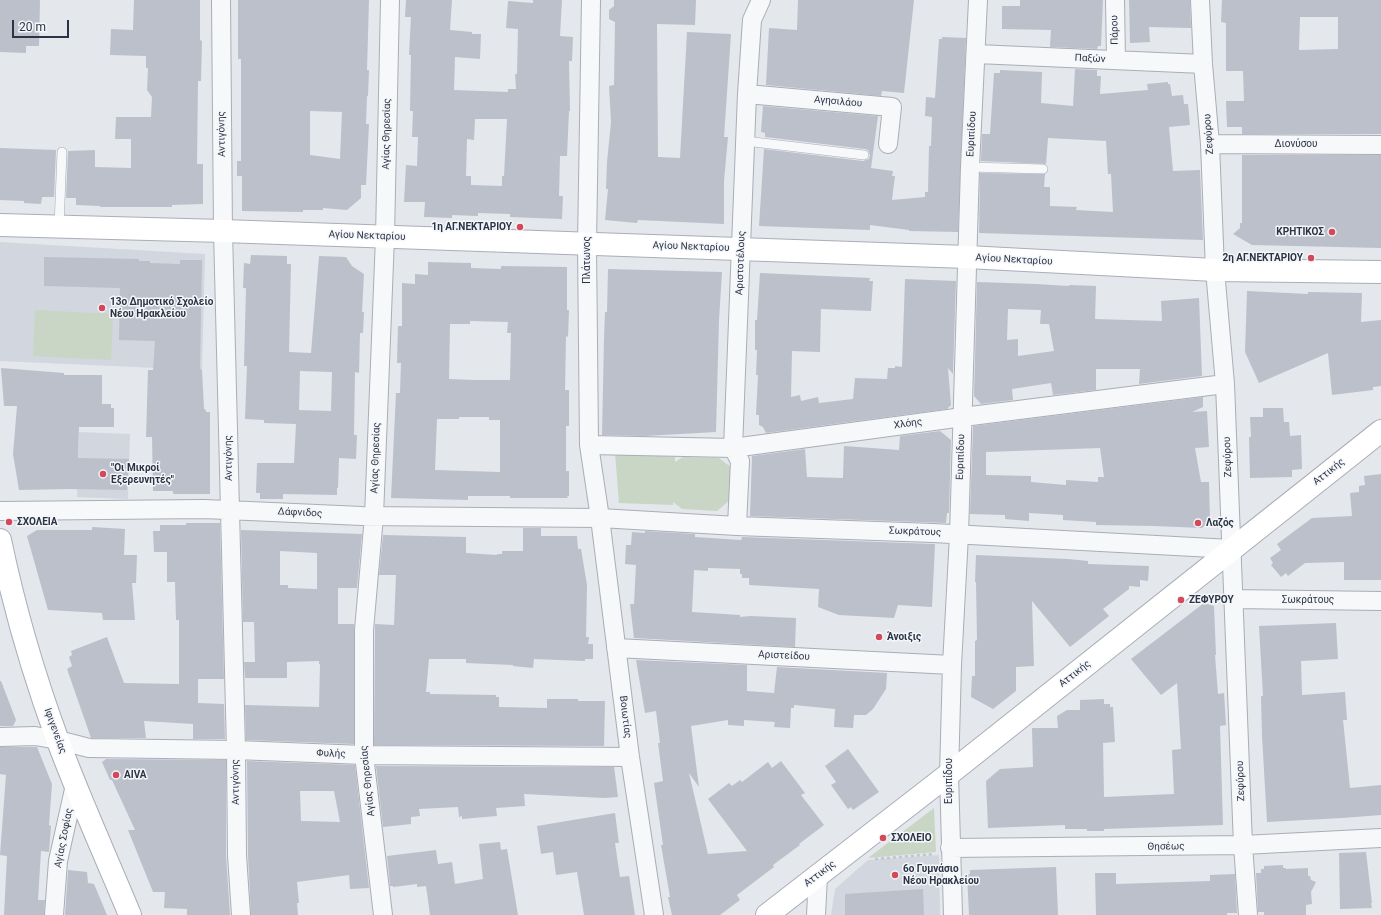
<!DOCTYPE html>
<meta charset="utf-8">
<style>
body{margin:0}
#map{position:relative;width:1381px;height:915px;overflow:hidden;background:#e4e7ec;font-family:Roboto,sans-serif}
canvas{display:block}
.scale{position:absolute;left:12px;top:20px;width:57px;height:18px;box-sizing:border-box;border:2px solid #2b3445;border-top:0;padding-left:5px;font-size:12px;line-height:14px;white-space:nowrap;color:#2b3445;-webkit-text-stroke:3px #f4f6f9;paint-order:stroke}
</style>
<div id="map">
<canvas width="1381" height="915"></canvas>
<div class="scale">20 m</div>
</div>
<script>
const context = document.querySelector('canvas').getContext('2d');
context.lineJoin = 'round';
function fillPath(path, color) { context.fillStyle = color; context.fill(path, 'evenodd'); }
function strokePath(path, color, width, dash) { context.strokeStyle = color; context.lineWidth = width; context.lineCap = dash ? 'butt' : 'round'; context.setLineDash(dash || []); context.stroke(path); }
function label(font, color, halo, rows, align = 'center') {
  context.font = font + ' Roboto,sans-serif'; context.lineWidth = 3; context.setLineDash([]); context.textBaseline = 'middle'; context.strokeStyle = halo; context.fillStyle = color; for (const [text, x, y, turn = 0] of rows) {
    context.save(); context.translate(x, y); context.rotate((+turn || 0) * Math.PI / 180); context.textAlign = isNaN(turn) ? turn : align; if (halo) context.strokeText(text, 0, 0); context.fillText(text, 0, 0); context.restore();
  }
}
fillPath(new Path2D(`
 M0,242L205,254L202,370L0,361Z
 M79,432L130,434L128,499L77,497Z
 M939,855L940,915H831L835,889L868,860Z`), '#d2d6de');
fillPath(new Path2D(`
 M35,310L113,314L111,360L33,356Z
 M615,453L675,457V462L683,457L719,458L732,468L731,499L717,511L682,509L673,502V505L619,503Z
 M934,808L936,852L868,858Z`), '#c9d6c5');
fillPath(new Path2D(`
 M0,0H40L39,46H26V53L0,52Z
 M134,0H200V40L202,41L201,81H198L197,164H203V204L172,205V207H100V206L76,205V198H66L68,151L95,150V167L131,168V139H115L116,117H151L152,97L147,90L148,68H146V56L110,55L111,29L133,30Z
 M238,0H369L367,70H369L368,96H367L366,124H369L366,185H361V198L347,210L323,208V210H303V212L242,211V176H237V161H241V59H238ZM310,111L342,112L340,159L310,155Z
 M406,0H452L450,30L472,32V34H481L480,59L455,57L454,90L508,92V89H516L515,74H517L518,29L506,28L508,1L533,3V0H562L560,36L573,37L572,61H569L570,111H569L567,156H560L559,196H563L562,219L510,217V214L478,213V216L452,215V218L424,217L425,202H404L406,165L417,166L418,137H412L413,111H410L411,55H409L411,17H405ZM475,119H507L504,176H502V186L471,185V176H466L467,139L474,140Z
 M614,0H696L695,25L657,24L658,157L680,158L687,32L731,34L724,137H728L724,181V224L638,220L637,223L605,220L608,189H606L607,162L611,122L609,86L614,85L615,22L609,19V10L614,6Z
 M798,0H914L904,93L882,91L881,96L766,85L769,28L797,30Z
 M1020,0H1103L1101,46H1098L1097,49L1050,47L1051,30L1002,29V6H1020Z
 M1129,0H1190L1191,28L1149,27L1150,42L1130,43Z
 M1222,0H1381V134H1242V127H1227L1226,101H1244L1243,71H1226V23L1221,22ZM1300,17H1338V49L1299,50Z
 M942,37L966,38L958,232L909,231V230L870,225V230L759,226L764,149L863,161L869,159L870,155L868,150L865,149L765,137V133L761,132L763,106L878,116L871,168L893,171L892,176H895L892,200L925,197V192H928L929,146H931L932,117L925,116L926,97L935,98L939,39H942Z
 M1075,69L1097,70V76H1101L1100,94L1148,90L1147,84L1168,82V84H1170L1172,96L1183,95L1184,104H1188L1190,125L1169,127L1173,171L1200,170L1203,240L979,233L980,173L1045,174L1044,187H1050V206L1077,207L1076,210L1113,212L1111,174H1108L1106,141L1048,138L1046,164L981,161L982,134H990L994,73H1000V70L1042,72L1041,103L1073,106Z
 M0,148L56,150L54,197H42L41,204L24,203V201L0,200Z
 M1242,155H1381V248L1252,245L1233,234L1240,228V223H1242Z
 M251,255L287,256V264H291L289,352L311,353L319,256L346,257L352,266L364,274L362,312H364L363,333H360L359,373L355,372L354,435H357L356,459L339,458L338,488H337V495L283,494V499H260V493H256L257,463H294L296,424L264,423V420L245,419L247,366H244L246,288H243L244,263L250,264ZM300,371L332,372L331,411L299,410Z
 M44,257L139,259V261H150V263L180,264V260H202L200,369L202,370L204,409L206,410V412H210V494H173V491H153L152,437H146L148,370H153L155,341L119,340L120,288L44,286Z
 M428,262L471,263V268L501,269V266L567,267V310H569L568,337L566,336L565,390H569V426H566V471H569V496H567L568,498H510V496H468V500L391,498L396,393H400L401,363H397L398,326H402V283L415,284V274L428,275ZM470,321L508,322L507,333H511L510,380H475L449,379L450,324H470ZM459,417H489V420H500V472L435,470L437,419H459Z
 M608,269L722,272L719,320L716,432L645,436L602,435L604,339L605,312H607Z
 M760,273L870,278L869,281H873L871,311L821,309L820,352L792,351L791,397L800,395L801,401L818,397L819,403L853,399L855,378L887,379L888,368H895V366L902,367L905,279L956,281L953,374L948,368L951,405L947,409L766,433L763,427L759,425V415H756L758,375H756L757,350H755V320H757Z
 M977,282L1036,284L1069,286V285L1096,286L1095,319L1162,321L1161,301L1199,298L1202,376L1139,384L1140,369H1096V390L1053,395L1051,383L1012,389L1013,400L981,404L974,396ZM1008,309L1041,310L1040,324H1049L1054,351L1018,356V339L1007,340Z
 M1247,291L1308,294V292L1362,293L1361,322L1381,320V386L1373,387V390L1332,395L1328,353L1259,383L1245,352Z
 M1,368L64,373V375H102V404H111V408H114V427H79L78,458L129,459L127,490L70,489L19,490L13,454L17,406H4Z
 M1203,397V407L1192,412L1207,411L1209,447L1195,448L1201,482H1209L1210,521L1202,528L1154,526L1096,525V522L1063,520V515L1029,513V521L1005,519V515L970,514L973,426ZM1100,448L1104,477H1098V482L1066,480V485L1031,482V476L986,475V452Z
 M1263,408H1283L1284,422H1289L1290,436L1301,435L1302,469L1292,470V477L1250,478L1249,437H1251L1250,417H1263Z
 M940,431L951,440L949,513H947L946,523L750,516L752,456L805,449L807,477L843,478L844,446L899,450L900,436Z
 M1381,474V580H1344V562L1305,563L1288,576L1286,573L1281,577L1271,565L1273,563L1270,558L1281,550L1277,544L1312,518L1352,516L1350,493L1359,492V486L1365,485L1364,476Z
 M186,523H220L224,679H198V703L224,704L225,739H193V724L144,721L146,738H91L67,669L72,666L69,657L72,655L71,651L107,637L124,683L179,684V620H176L175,582H167V552H154L153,531H160V525H186Z
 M92,527L125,529L124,555H137L136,583H132L135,620H103L102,613L48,610L27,536L37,530H92Z
 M523,528H541V536H577L578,549H581L587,585L586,637H589L588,644H593V659H585V661L534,659L533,668L513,666V665L466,663V659H429L426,692H430V694L496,695V697H499V707L547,708V699H578V701H605L604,746L374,745L375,624L394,625L396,575H379L383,535L466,537V553L497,555V554H502V551H523Z
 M241,530L362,534L357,588H338V624H354V744L246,740L245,705L319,707L320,664H319V661L287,662V678H245L244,662H255L254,622H243ZM280,551L317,553V589L288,588V585H280Z
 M645,531L695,534V537L741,540L742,537L935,544L932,607L898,605L894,618L839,615L818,607L819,589L749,585V578H742V574H740V569L708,568V571L694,570L692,612L740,615V617L750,616L796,618L795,647L634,638L630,604H634L636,565L625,564L626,545H631L632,532L645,533Z
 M976,555L1068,559L1088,561V564L1149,566L1148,581L1140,580V587L1129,586V589L1103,609L1109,616L1070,647L1032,601L1034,666L1016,667V691L993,709L971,697L972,676H975V641L977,640L976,582H975Z
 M1204,603L1214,606L1216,655H1215L1218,694L1224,693L1226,725L1220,726L1223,825L1104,829V831H1087V829H1065V825L988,828L986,781L1000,769L1033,767L1032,728H1058L1057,716L1067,710H1080V700L1104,699V704H1110V707H1113L1115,742L1103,743L1104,797L1174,794L1172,750L1181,749L1177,683L1161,695L1131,659Z
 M1336,623L1338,659L1301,661L1302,695L1345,692L1347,720H1343L1350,788L1381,785V815L1342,818L1267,822L1262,736L1261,696H1263L1259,626Z
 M636,660L747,665V691L774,693L777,667L887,673L886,689L873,709L866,715H854L853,728L834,727L835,709L794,705V708H791L790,728L774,727L775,722L744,720V726L728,725V720L691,726L699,787L689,773L708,854L747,851L708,799L729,783L732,786L740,780L742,782L768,762L772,768L781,761L805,793L801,795L824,825L799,844L800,845L773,865L774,867L737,895L740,900L720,915H672L668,897H670L661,845H663L654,783L663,781L658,743H660L656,711L645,713Z
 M0,681H1L16,720L13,726H0Z
 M0,747H37L52,784L49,825L51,826L49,852L41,851L38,900H45L44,915H4L7,856L0,855L6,775L0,774Z
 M848,749L879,792L853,810L851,807L848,809L831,785L836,782L825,766Z
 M106,759L226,760V855L230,915H187V909L164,908L165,892H153L128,830H135L112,780H110L102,762Z
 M247,761L355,765L369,888L350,889L349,875L297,882L299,903H297L298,915H251L248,855ZM300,791H334L340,822L301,821Z
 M376,766L614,767L618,797L604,798L524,794L525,806L496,808L497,816L462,819V816L459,817L458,807L419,809L420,816L411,817V824L383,827Z
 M615,813L619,843H615L620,877L629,876L635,915H584L577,872L556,875L553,852L541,854L537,826Z
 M500,842L501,850L507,849L518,915H430L426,886L417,887V884L393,887V886H390L387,856L436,850L438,864L452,862L455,884L483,879L479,844Z
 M1366,852L1372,903H1371L1372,908L1340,909L1339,853Z
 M1283,865V868H1286V869L1308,868V876H1310L1311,880L1316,882L1311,892L1312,904L1306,905V915H1264V912H1258L1256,873H1261V869H1264V866Z
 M1056,867L1058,915H969L967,874H970V870Z
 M68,870L87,872L88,883L94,884L107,915H65Z
 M1095,873H1116V884L1210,881V875L1235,874L1237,913H1227V915H1096Z
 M923,889L924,915H845V894Z`), '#bbc0ca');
const lane = new Path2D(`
 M745,141L864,155
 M970,167L1043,169
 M59,226L62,152`);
const street = new Path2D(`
 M221,0L223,231L236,750L237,855L241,915
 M591,0L587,244L589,445L600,518L630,757L654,915
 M1115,0L1116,60
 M1200,0L1203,64L1210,144L1215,270L1225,384L1243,845L1248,915
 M977,54L1203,64
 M747,94L892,107L888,144
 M1210,144L1381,145
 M589,445L733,448L963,417L1225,384
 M0,511L204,509L362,516L600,518L737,526L933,533L1231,549
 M737,526L740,461L733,448L747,94L752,20L761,0
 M1234,599L1381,601
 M616,648L952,665
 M0,737L35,736L58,740L89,748L236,750L364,755L630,757
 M950,848L1243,845L1381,838
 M54,915L58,861L75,785
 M383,915L364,755V630L374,516L385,237L390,0
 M816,915L818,876
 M953,915L949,774L952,665L959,535L970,167L978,0`);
const secondary = new Path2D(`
 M0,225L223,231L967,257L1215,270L1381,272
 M0,540C14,607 34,676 58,741C80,800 106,857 130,915
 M767,915L949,774L1381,431`);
strokePath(lane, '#a9aeb7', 10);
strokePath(street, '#a9aeb7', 20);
strokePath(secondary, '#a9aeb7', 24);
strokePath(new Path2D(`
 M875,859L934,854`), '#c2c5cb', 2.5, [3, 3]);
strokePath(lane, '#f7f8fa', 9);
strokePath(street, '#f7f8fa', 18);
strokePath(secondary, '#fff', 22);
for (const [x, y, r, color] of [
 [520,227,4,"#d1495b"],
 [1332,232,4,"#d1495b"],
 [1311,258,4,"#d1495b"],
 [102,308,4,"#d1495b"],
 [103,474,4,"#d1495b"],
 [9,522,4,"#d1495b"],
 [1198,523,4,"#d1495b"],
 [1181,600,4,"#d1495b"],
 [879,637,4,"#d1495b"],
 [116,775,4,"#d1495b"],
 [883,838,4,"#d1495b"],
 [895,875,4,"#d1495b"]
]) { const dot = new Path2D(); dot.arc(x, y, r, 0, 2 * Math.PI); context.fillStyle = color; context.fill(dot); strokePath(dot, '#f4f6f9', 1.5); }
label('10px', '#2b3445', '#f4f6f9', [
 ["Πάρου",1115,30,-91],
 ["Παξών",1090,59,3],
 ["Αγησιλάου",838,102,5],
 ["Αντιγόνης",222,134,-91],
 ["Αγίας Θηρεσίας",387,134,-89],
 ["Ευριπίδου",972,134,-87],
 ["Ζεφύρου",1209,134,-94],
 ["Διονύσου",1296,144],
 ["Αγίου Νεκταρίου",367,236,2],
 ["Αγίου Νεκταρίου",691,247,2],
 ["Πλάτωνος",587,260,-90],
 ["Αγίου Νεκταρίου",1014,260,3],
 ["Αριστοτέλους",741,263,-88],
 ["Χλόης",908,424,-8],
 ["Ευριπίδου",961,457,-88],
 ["Ζεφύρου",1228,457,-92],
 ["Αντιγόνης",229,458,-91],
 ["Αγίας Θηρεσίας",376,458,-88],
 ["Αττικής",1329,472,-38],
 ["Δάφνιδος",300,513,3],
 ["Σωκράτους",915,532,2],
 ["Σωκράτους",1308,600],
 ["Αριστείδου",784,656,3],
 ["Αττικής",1075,674,-38],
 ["Βοιωτίας",625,717,83],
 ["Ιφιγενείας",55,731,70],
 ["Φυλής",331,754,2],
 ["Αγίας Θηρεσίας",368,781,-96],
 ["Ευριπίδου",949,781,-90],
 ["Ζεφύρου",1241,781,-92],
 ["Αντιγόνης",236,782,-91],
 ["Αγίας Σοφίας",64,838,-79],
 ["Θησέως",1166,847,-1],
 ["Αττικής",820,874,-37]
]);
label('bold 10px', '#2b3445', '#f4f6f9', [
 ["1η ΑΓ.ΝΕΚΤΑΡΙΟΥ",512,227,"right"],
 ["ΚΡΗΤΙΚΟΣ",1324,232,"right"],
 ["2η ΑΓ.ΝΕΚΤΑΡΙΟΥ",1303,258,"right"],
 ["13ο Δημοτικό Σχολείο",110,302],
 ["Νέου Ηρακλείου",110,314],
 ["\"Οι Μικροί",111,468],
 ["Εξερευνητές\"",111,480],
 ["ΣΧΟΛΕΙΑ",17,522],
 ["Λαζός",1206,523],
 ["ΖΕΦΥΡΟΥ",1189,600],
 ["Άνοιξις",887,637],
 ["AIVA",124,775],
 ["ΣΧΟΛΕΙΟ",891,838],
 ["6ο Γυμνάσιο",903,869],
 ["Νέου Ηρακλείου",903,881]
], 'left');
</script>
